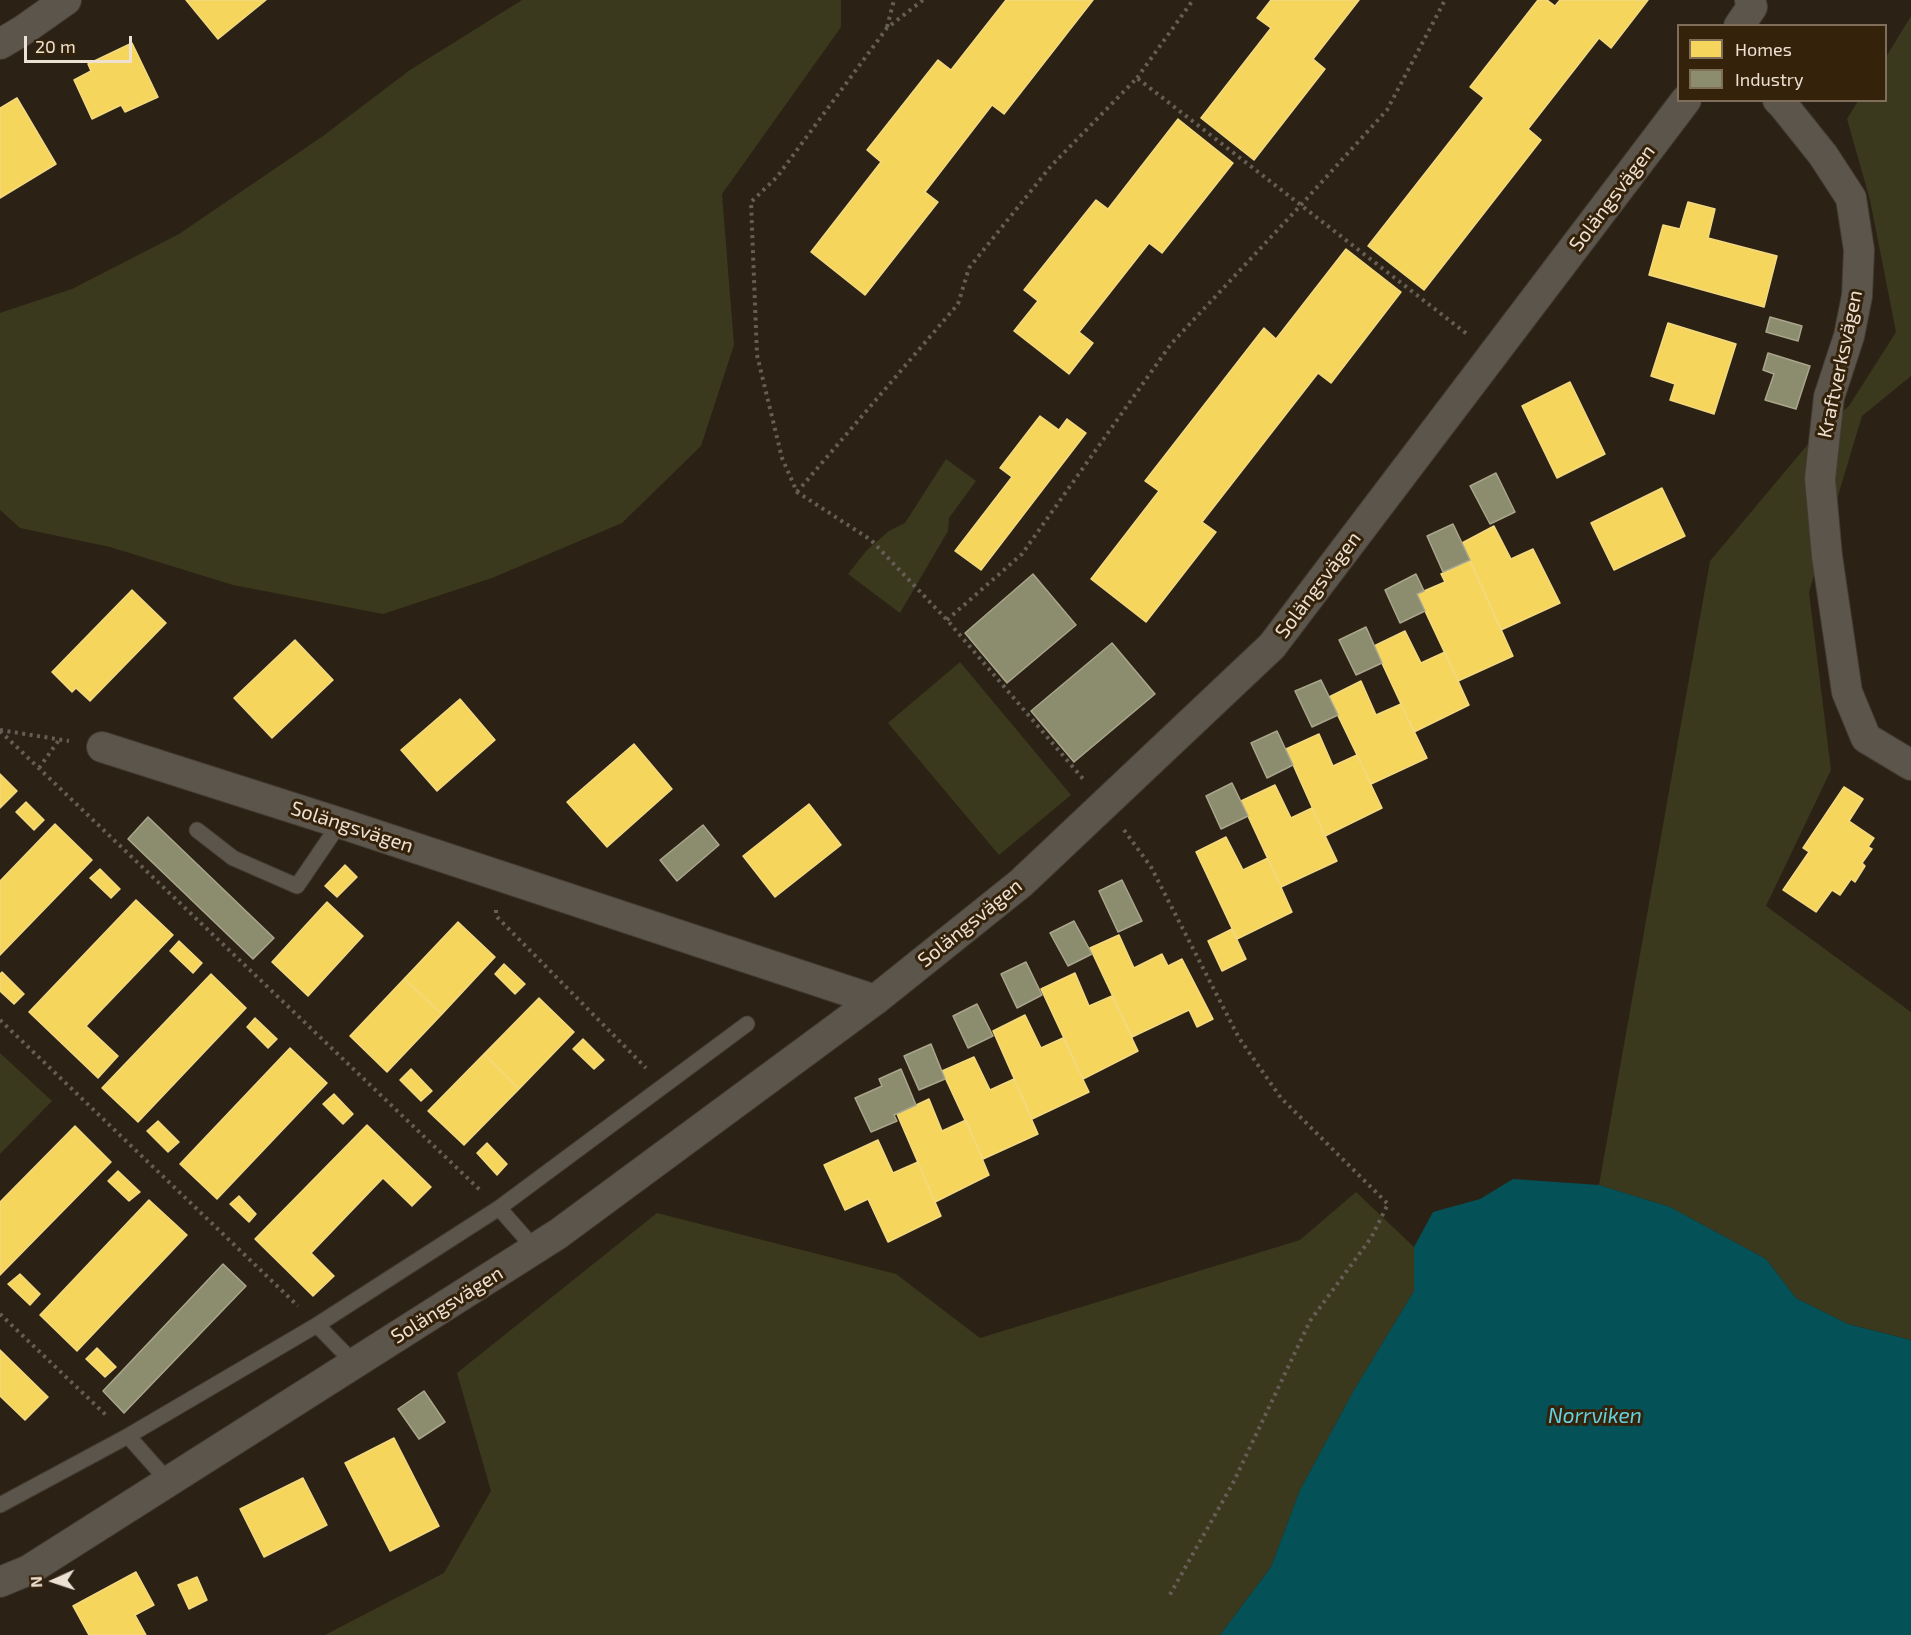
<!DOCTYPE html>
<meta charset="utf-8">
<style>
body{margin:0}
#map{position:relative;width:1911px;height:1635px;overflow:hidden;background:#2b2114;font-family:"Exo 2",sans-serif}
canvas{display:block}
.legend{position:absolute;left:1677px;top:24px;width:210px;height:78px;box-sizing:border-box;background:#35220a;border:2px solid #7f6e5a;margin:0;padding:8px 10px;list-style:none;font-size:18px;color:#ede1d3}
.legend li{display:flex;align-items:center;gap:12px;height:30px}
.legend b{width:30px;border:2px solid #7f6e5a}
.north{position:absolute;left:24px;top:1551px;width:60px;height:60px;-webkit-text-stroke:4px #35220a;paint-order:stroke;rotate:267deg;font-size:16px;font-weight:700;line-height:24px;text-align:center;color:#ede1d3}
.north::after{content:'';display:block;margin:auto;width:21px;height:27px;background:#ede1d3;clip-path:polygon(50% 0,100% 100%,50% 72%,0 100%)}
.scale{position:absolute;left:24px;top:36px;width:108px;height:27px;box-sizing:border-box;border:3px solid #ede1d3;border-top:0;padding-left:8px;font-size:18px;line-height:21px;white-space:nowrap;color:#ede1d3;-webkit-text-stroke:4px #35220a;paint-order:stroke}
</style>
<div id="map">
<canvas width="1911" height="1635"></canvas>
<ul class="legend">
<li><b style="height:16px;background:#f6d55c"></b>Homes</li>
<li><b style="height:16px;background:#8c8c6e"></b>Industry</li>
</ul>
<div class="north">N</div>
<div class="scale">20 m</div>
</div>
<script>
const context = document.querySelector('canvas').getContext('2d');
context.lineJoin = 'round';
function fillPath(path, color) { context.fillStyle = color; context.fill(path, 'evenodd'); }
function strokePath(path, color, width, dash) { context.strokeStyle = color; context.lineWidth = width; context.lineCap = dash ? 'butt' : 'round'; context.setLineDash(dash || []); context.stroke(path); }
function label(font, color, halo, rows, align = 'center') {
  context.font = font + ' "Exo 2",sans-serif'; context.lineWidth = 6; context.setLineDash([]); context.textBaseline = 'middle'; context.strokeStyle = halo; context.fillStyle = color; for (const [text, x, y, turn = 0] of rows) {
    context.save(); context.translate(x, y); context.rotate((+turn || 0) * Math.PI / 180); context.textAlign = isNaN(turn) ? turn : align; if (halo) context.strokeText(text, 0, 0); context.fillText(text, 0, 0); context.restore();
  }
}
fillPath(new Path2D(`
 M522,0H841V27L722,194L734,345L701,446L622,523L492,578L383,614L233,585L110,547L20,528L0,510V313L72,289L179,234L323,136L410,70Z
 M1911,16V376L1862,416L1809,592L1831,770L1766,906L1911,1012V1340L1848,1324L1796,1298L1766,1259L1670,1207L1599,1185L1710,561L1814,437L1849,406L1896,332L1870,200L1847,119L1858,101L1886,100V57Z
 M946,459L976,481L949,518L948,531L900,613L848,574L867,550L889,531L905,523Z
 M960,662L1071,795L999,855L888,723Z
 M0,1053L52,1101L0,1154Z
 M1356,1192L1414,1247V1291L1354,1390L1300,1490L1271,1567L1220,1635H325L444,1573L491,1491L457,1373L657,1213L896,1274L980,1338L1300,1240Z`), '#3a391e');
fillPath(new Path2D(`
 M1513,1179L1599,1185L1670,1207L1766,1259L1796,1298L1848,1324L1911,1340V1635H1220L1271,1567L1300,1490L1354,1390L1414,1291V1247L1433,1212L1480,1199Z`), '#045157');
const homes = new Path2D(`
 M186,0H266L218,39Z
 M1006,0H1093L1004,114L992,105L925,192L938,202L865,295L811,252L881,162L867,150L938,60L951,70Z
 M1271,0H1359L1313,59L1325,69L1254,160L1201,118L1271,28L1257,18Z
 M1538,0H1547L1555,6L1560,0H1648L1611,48L1599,38L1528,129L1541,140L1424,290L1368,246L1484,98L1470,87Z
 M132,43L158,97L125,112L121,105L92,119L74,80L91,71L88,64Z
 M17,98L56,164L0,198V108Z
 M1178,119L1233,163L1162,253L1149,243L1079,332L1093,343L1069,374L1014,331L1038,301L1024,290L1096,200L1108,209Z
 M1688,202L1715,209L1708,238L1777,256L1764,307L1649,275L1663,225L1680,229Z
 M1346,249L1401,292L1331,383L1318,373L1202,522L1216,532L1146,622L1091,579L1159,491L1145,481L1264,328L1276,339Z
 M1668,323L1736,344L1714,414L1670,400L1675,384L1651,376Z
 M1570,382L1605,454L1557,478L1522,406Z
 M1040,416L1059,430L1067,419L1086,433L981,570L955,551L1012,477L1000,468Z
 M1662,488L1685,536L1614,570L1591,523Z
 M1494,526L1511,559L1533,549L1560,603L1501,630L1462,543Z
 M1470,560L1513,656L1458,681L1417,594L1445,582L1441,574Z
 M132,590L166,623L90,701L76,688L72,692L52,672Z
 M1405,631L1421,663L1445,652L1469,705L1414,732L1374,646Z
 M295,640L333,680L272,738L234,698Z
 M1361,681L1376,715L1401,704L1427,758L1371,784L1329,697Z
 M460,699L495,740L437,791L401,750Z
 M1319,734L1333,766L1357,755L1382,808L1325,836L1286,749Z
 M634,744L672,789L607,847L567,802Z
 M0,774L17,791L0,808Z
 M1275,785L1291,818L1312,808L1337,861L1281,887L1241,801Z
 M1844,787L1863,799L1849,821L1874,838L1868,847L1872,849L1862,863L1865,866L1855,882L1851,879L1840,895L1832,890L1816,912L1783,890L1809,852L1803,848Z
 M26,802L44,820L34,830L16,812Z
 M809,804L841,845L775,897L743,856Z
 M55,824L92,860L0,955V881Z
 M1226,837L1243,870L1268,858L1292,912L1237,939L1196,852Z
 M345,865L357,877L337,897L325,886Z
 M100,869L120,889L111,898L90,878Z
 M136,900L173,935L86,1026L118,1056L98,1078L29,1012Z
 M327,902L363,936L308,996L272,962Z
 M458,922L495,957L442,1014L404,979Z
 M1232,929L1246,959L1222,971L1208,941Z
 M1119,935L1134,968L1162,954L1168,966L1182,959L1213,1019L1197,1027L1189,1010L1132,1037L1090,948Z
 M179,941L202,963L193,973L170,951Z
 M504,964L525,984L515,994L495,974Z
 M2,972L24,994L14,1004L0,991V974Z
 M1075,973L1089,1006L1112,996L1138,1051L1083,1079L1041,989Z
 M211,974L246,1008L138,1122L102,1088Z
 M404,979L442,1014L387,1072L350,1036Z
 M539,998L574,1032L519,1089L484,1054Z
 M1025,1015L1041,1048L1063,1038L1089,1092L1032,1119L993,1031Z
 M255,1018L277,1039L268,1048L247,1027Z
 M583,1039L604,1060L594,1069L573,1049Z
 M290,1048L327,1083L217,1199L180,1164Z
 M484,1054L519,1089L464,1145L428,1111Z
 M974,1057L990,1090L1014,1079L1038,1134L983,1159L942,1071Z
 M411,1069L432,1091L421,1101L400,1080Z
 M334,1094L353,1114L343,1124L323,1104Z
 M929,1099L942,1131L966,1120L989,1175L935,1202L897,1114Z
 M158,1121L179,1142L168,1152L147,1131Z
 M367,1125L431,1187L412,1206L383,1178L311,1253L334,1276L313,1296L255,1239Z
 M75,1126L111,1162L0,1275V1202Z
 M878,1140L893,1173L918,1162L941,1216L888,1242L868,1199L845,1210L824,1165Z
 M487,1143L507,1164L497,1175L477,1153Z
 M118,1171L140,1192L129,1201L108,1181Z
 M239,1196L256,1214L249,1222L230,1204Z
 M149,1200L187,1235L77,1351L40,1315Z
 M20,1274L40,1294L30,1305L8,1284Z
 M97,1348L116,1367L105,1377L86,1359Z
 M0,1350L48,1397L25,1420L0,1396Z
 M394,1438L439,1526L390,1551L345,1463Z
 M303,1478L327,1525L264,1557L240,1509Z
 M136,1572L154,1605L135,1615L146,1635H89L73,1606Z
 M197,1577L207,1600L189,1609L178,1585Z`);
fillPath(homes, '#f6d55c');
strokePath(homes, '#f3d980', 1.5);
const industry = new Path2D(`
 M1770,317L1802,326L1798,341L1766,332Z
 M1768,353L1810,366L1796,409L1765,400L1774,374L1763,370Z
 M1496,473L1515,512L1490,524L1470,486Z
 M1453,524L1470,560L1443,572L1427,536Z
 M1033,574L1076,625L1007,683L965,633Z
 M1416,574L1424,591L1417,594L1425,611L1400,623L1385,590Z
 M1366,627L1382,663L1356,675L1339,640Z
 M1112,643L1155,694L1074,762L1031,711Z
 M1321,680L1338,715L1312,727L1295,691Z
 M1277,731L1293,765L1267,778L1251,743Z
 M1232,783L1248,816L1221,829L1206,796Z
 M148,817L274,938L253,959L128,839Z
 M703,825L719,845L677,881L660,860Z
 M1122,880L1142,921L1118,932L1099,891Z
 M1074,921L1092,954L1068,966L1050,933Z
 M1026,962L1042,995L1017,1008L1001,974Z
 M977,1004L993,1036L968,1048L953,1016Z
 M931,1044L945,1079L919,1090L904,1056Z
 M901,1069L916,1105L894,1115L897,1121L871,1132L855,1098L882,1086L879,1079Z
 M223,1264L246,1286L124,1413L103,1391Z
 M424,1391L445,1422L419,1439L398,1409Z`);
fillPath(industry, '#8c8c6e');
strokePath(industry, '#a9a68c', 1.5);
const lane = new Path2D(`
 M197,830L233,858L297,886L340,823
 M499,1208L535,1249
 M317,1325L354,1363
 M128,1436L168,1481
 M0,1505L128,1436L317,1325L499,1208L747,1024`);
const street = new Path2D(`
 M1739,26L1752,7L1750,0
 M0,44L22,31L66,0
 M1778,100L1783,105L1823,155L1851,198L1859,250L1857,296L1849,336L1829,397L1820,479L1827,556L1847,692L1866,738L1911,765
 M102,747L340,823L875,1000
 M0,1582L29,1570L558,1234L875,1000L1021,883L1272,646L1686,100`);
strokePath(lane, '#433b31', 17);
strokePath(street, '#433b31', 32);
strokePath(new Path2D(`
 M923,0L887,28L777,177L751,202L757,355L782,458L797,492L871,540L947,620L1084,780
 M887,27L894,0
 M1137,78L1193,0
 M797,492L958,304L969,268L1051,166L1137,78L1467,334
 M947,620L1022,554L1171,344L1300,206L1387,110L1445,0
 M0,730L69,741
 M0,731L481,1191
 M39,768L59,740
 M1124,830L1151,867L1239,1038L1281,1098L1388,1204L1371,1238L1310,1321L1233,1483L1168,1598
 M496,910V916L646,1068
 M0,1020L298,1306
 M0,1314L108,1417`), '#665e55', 4, [3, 4.5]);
strokePath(lane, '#5c554b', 15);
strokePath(street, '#5c554b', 30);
label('20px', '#ede1d3', '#35220a', [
 ["Solängsvägen",1612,198,-53],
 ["Kraftverksvägen",1840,364,-78],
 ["Solängsvägen",1318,585,-53],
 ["Solängsvägen",352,827,18],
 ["Solängsvägen",970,923,-39],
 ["Solängsvägen",447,1305,-32]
]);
label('italic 21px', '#63d1de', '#35220a', [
 ["Norrviken",1595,1416]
]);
</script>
